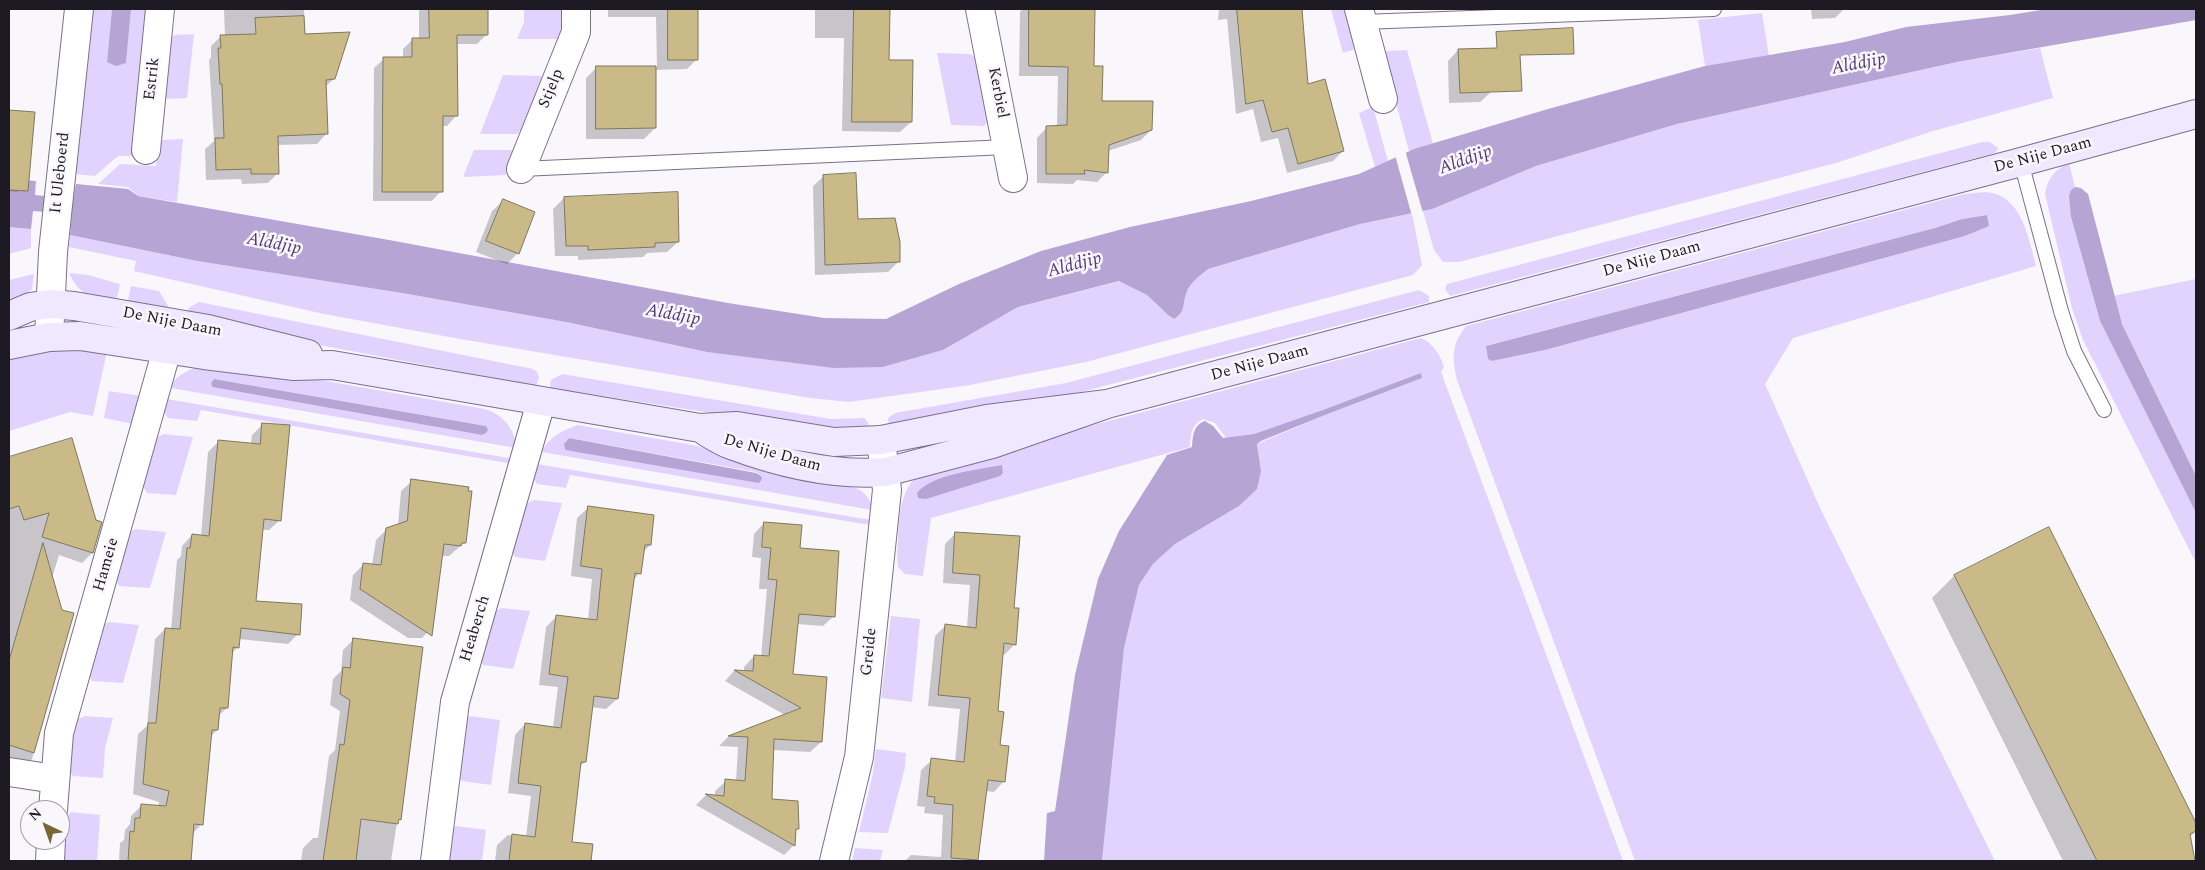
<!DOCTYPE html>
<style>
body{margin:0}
#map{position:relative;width:2205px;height:870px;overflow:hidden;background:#f9f7fc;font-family:Spectral,serif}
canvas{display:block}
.frame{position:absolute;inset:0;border:10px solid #1e1a24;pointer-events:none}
.north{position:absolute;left:20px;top:800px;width:50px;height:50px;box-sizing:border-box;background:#f9f7fc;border:1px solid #a19fa6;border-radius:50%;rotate:318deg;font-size:14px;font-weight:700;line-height:20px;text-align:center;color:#1e1a24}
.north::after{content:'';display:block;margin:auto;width:18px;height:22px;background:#766735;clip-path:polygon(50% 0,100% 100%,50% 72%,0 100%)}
</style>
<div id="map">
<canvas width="2205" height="870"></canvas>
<div class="frame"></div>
<div class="north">N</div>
</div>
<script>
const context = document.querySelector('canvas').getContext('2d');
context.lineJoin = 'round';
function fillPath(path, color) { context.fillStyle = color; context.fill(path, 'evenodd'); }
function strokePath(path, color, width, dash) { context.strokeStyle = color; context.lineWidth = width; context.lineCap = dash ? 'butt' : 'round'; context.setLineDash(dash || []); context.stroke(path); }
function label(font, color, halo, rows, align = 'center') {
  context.font = font + ' Spectral,serif'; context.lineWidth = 5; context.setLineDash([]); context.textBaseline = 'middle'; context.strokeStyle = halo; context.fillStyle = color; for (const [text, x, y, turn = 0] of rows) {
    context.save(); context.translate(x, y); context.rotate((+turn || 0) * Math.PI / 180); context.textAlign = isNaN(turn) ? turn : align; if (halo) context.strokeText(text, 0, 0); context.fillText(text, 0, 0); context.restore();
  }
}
fillPath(new Path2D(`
 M92,9H112L107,62H126L131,9H148L133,156H118L95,176L75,174Z
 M524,9H564L562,33L557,39H517L524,22Z
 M1331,9H1346L1356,44L1353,50L1343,53Z
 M1762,13L1769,56L1705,66L1698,20Z
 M194,34L187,98L167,99L163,94L169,40L174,35Z
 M2040,48L2053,98L1933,131L1836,163L1459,262H1443L1434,250L1423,211L1536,166L1677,124L1957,62Z
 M1407,50L1433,144L1409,151L1383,55L1386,51Z
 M937,53L970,54L977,59L989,120L984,126L951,125Z
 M503,75L541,76L544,79L526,125L517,134H480Z
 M1373,107L1388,161L1375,167L1359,113Z
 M183,139L177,202L138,196L128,187L98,184L120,164L156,166L158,144L163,140Z
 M1982,142H1990L1998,148L1995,153L1450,296L1445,289L1447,284Z
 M474,150H513L515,152L506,175L463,177Z
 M2069,163L2075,187L2071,190V217L2100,321L2196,513V563L2083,340L2072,308L2045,194C2047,179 2055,169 2069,163Z
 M1986,192C2022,195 2028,237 2036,266L1793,338L1765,384L1820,508L1995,861H1635L1457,380C1452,356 1451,346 1466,326L1964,194ZM1987,215L1988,226L1965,236L1545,350L1492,361L1486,346L1935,228L1962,219Z
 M1412,213L1422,265L1413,275L1086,362L970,385L849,402L810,398L460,339L324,314L134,271L136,261L69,247L70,235L197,261L402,293L566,322L707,352L883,367L943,350L1018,307L1120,281L1147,295L1168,315L1174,319C1186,312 1182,305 1186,294C1189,283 1200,276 1208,269L1360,224Z
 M9,227L31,229V248L9,254Z
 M69,273L88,275L120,284L116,303C93,298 80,297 69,273Z
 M34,274L32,289L25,295L9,302V280Z
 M2196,279V476L2122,324L2113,296Z
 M131,286L159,291L168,306L165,312L127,305Z
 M1419,290L1429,296V302L1054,399L889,429L888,418L895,413L1066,383Z
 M199,302L533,369L537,372L539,377L536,386L282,338L186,312L190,307Z
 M1421,338C1432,342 1441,356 1444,367L1441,372L1623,861H1102L1124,648L1139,585L1153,564L1175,544L1239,506L1261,471L1257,444L1325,415L1422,378L1254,434L1226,438L1215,423L1203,419C1191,425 1191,435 1190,447L931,518L923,576L905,574L898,567C896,557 898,546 898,536C900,510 901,486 924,470Z
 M46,349L107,351L93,416L70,412L9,431V356Z
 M200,366L269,371L485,409C503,415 515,428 516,448L171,388C173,376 189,370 200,366ZM214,379L486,426L482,435L212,387L211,383Z
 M562,374L831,419L864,418L868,422L870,431H828L550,388L551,380Z
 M109,391L142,396L134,424L104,418Z
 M167,399L514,459L513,464L201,410L197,421L168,418L164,412Z
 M578,425L693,445L848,483V487C860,486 872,498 872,510L542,452C548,437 563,430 578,425ZM569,438L756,472L761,476L565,450L564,444Z
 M164,434L193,437L176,495L147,493L143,486L156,438Z
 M537,464L871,520L870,525L570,475L566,488L537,484L533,478Z
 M534,500L562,503L545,561L515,557L512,551L526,504Z
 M135,529L166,532L150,588L119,586L116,580L130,532Z
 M502,608L530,611L513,669L483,665L480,660L494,612Z
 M891,616L920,619L912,702L881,698Z
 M109,622L139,625L123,683L92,681L89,675L103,625Z
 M85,716L113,718L105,748L103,778L73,776L69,770L71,739L76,720Z
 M470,716L500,720L491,785L462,781L457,775L464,721Z
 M876,749L906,753L905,767L888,833L859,832L873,773Z
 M71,812L100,815L97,861H63L66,817Z
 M456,826L486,830L482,861H446L450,831Z
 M855,848L883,850L880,861H852Z`), '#e2d3fe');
fillPath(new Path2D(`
 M112,9H131L126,63L116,66L107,62Z
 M2047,9H2196V20L1957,62L1677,124L1536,166L1432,209L1360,224L1208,269C1200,276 1189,283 1186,294C1182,305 1186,312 1174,319L1168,315L1147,295L1119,281L1018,307L943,350L883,367L834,368L707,352L566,322L402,293L197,261L70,235L72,214L33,211L31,229L9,227V179L36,181L35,195L73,199L76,184L128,189L138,196L389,240L728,303L824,318L886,319L959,284L1041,251L1130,227L1251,201L1359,174L1414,149L1548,109L1705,66L1845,42L1906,27L2010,15Z
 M2075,187L2081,188L2088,194L2122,324L2196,476V513L2100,321L2071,217L2069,196L2071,190Z
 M1987,215L1989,226L1965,236L1545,350L1492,361L1488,359L1486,346L1935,228L1962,219Z
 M1421,373L1422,378L1325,415L1261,441L1257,444L1261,471L1257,489L1239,506L1175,544L1153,564L1139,585L1124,648L1102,861H1044L1047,813L1055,811L1075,675L1098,579L1119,531L1167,455L1192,447C1193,436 1193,425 1205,421L1213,426L1223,438L1254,434L1323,410Z
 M214,379L486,426L488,430L486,433L482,435L212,387L211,383Z
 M569,438L756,473L761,476L762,479L759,483L565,450L564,444Z
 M1002,465L1003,473L1000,476L926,499L918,498L917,493C932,474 978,470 1002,465Z`), '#b6a5d4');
fillPath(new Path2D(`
 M1405,150L1423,213L1412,216L1395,155Z`), '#f9f7fc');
fillPath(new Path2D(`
 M224,9H304L305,35L334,79L325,87L327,133L317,144L277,145L278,173L268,183L242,184L241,179L206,180L205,149L214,141L209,60L211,57V46L221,36H225Z
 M419,9H487V34L477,44H456V116L447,126H442L441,191L432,201H373L374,68L384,59H403V49L413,39H419Z
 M608,9H697V59L687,69L655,70V128L644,139H586V78L596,68L657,67L656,17H608Z
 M815,9H889L888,61L911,122L900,132L842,131L844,38H815Z
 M1022,9H1094L1093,68L1101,102L1151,130L1141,140L1108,151L1107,172L1097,182L1077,180L1073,184L1037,183V138L1047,127H1057L1058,76H1019L1020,12Z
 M1219,9H1301L1307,85L1343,151L1333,161L1287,173L1278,138L1261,142L1253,109L1236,114L1227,19L1218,20Z
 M1414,9H1456L1414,10Z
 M1811,9H1844L1835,18L1812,19Z
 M1458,50L1491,92L1480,102L1449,103L1448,61Z
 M9,111L34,113L27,181L17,192L9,191Z
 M824,176L857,220L899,261L888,272L815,275L813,186Z
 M564,198L678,242L667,252L647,253L643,257L578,260V256H555L553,209Z
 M503,201L518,253L507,264L476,252L492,211Z
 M263,424L280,520L269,530H261L254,602L298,634L288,644L239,639L238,647L231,654L227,708L218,716L217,730L210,737L202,824L192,834L190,861H119L120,843L124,840L125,830L130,824L131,816L141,806L158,807L159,802L133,794L138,734L147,726L155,639L165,629L171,630L177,560L181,556L182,546L192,535L201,536L208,452L219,441L251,444L252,435Z
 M72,440L95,521L101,523L92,553L82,563L59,555L52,578L61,611L72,614L32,759L22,769L9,767L12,676H9V459Z
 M412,481L465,542L449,556H442L432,627L422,638H408L350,600L353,575L364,564L372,565L376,540L387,529L398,525L401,491Z
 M588,508L650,545L643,552L640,573L632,581L617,699L606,709L591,707L585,762L579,767L568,861H495L497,845L508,835L526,837L531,796L508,793L515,735L525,724L553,728L558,687L539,685L546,627L557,616L588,620L592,579L571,576L577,518Z
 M764,523L799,550L834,616L823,626L797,624L792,675L826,678L821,742L810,752L773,750L770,800L797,829L795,831L794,845L784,855L696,805L705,796H715V791L726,781H736L738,747L719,746L728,737L785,715L725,681L734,671L744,672V667L754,656L761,657L767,589H759L761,558L752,557L754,534Z
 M2048,529L2196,825V831L2190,837L2193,861H2063L1932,598L1954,576Z
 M956,533L1013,609L1015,644L1004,655L1002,654L996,712L1004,781L994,792L985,791L975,861H905L911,855L941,857L943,815L924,813L925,807L917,806L921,770L932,760L955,762L960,709L928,706L935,636L945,626L967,628L970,585L943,583L945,544Z
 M354,639L400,819L397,822L391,861H301L303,848L313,838H318L329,756L335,750L340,711L330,705L333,679L341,671L343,650Z`), '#0003');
const building = new Path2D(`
 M429,9H488V35H457L458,116H443V192H382L383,57H412V38H429Z
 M668,9H698V60H668Z
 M854,9H890L889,60H913L912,122H852Z
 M1029,9H1095L1094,66H1103L1102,101H1153L1152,130L1109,145L1108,173L1084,170L1085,174H1046V126L1067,125L1068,67L1029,66Z
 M1237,9H1302L1308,84L1325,79L1344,151L1298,164L1288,128L1272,132L1263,100L1246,104Z
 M304,16L305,34L350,32L335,79L326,80L328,134L278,136L279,174H251V169L216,170L215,138H224L222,84H220L218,48H221L220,35L256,34L255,18Z
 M1573,28L1574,54L1520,55L1522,91L1460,93L1458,49L1497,48L1496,32Z
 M596,66H656V128L596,129Z
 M9,110L35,112L28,191L9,190Z
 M856,173L858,219L895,218L900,242V262L825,265L823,175Z
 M678,192L679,242L655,243V247L588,250V246H566L564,197Z
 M503,199L535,212L519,254L486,241Z
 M262,423L290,425L281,521L264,519L256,601L302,604L300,635L241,628L239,648L233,647L228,708H220L218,730H212L203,825L194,824L191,861H128L130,831L134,832L135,818H140L141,804L166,806L169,791L143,784L148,723H156L165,628L180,629L187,548H190L192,534L209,536L218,440L260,444Z
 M72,438L96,520L102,522L93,553L42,537L49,513L24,520L19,506L9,509V457Z
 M411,479L469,487L468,491H472L466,543H462L461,546L444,544L432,636L360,589L363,563L381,565L386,528L407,521Z
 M588,506L654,515L651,545H645L641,574L635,573L618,699L594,696L586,762H581L572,842L593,844L591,861H509L512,834L535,837L541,786L518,783L525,723L561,728L568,677L549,674L556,615L597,620L602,569L581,566Z
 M764,522L802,525L800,548L839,551L835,617L799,614L793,674L827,677L822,742L774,739L772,799L798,801L799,829H796L795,846L705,794L724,796L725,779L745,781L748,737L728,736L801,708L734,670L753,671L754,655L769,656L777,580L768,579L771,548L762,547Z
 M2049,527L2196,823V831L2190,834L2195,861H2097L1954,575Z
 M955,532L1020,536L1014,608H1019L1016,645L1004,643L998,711L1004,712L1000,745L1009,746L1005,782L988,780L978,860L951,858L953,805L934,803L935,797L927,796L931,758L964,762L970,698L938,695L945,624L976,628L980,575L953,573Z
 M43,543L62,610L74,613L34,753L9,745V661Z
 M353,638L423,647L401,820L399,819L398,824L361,819L356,861H323L340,744L344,745L350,700L340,694L343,667L350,668Z`);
fillPath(building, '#c9ba88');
strokePath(building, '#7e775e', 1);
const lane = new Path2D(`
 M1362,22L1714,9
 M2021,162L2061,311L2074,351L2104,410
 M521,169L1007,147`);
const street = new Path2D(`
 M980,9L1013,178
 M1359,9L1383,99
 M146,150L160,9
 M521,169L576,32V9
 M49,337L53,252L79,9
 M9,772L55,779
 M53,810L59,733L173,328
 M50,861L51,840
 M435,861L455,702L541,402
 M834,861L859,757L887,490L881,440`);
const secondary = new Path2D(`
 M9,316L30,307L50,304L74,306L208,329L308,354
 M9,345L49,337L80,336L204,355L294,366L332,365L700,428L737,426L834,442L881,440L987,419L1107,404L992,444L886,472C835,476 779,463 731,445C720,441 710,434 700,428
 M1107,404L2021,162L2196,114`);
strokePath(lane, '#797189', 16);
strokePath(street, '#797189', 30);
strokePath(secondary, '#797189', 30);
strokePath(lane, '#fff', 14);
strokePath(street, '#fff', 28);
strokePath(secondary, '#f0e8fe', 28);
label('16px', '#1e1a24', '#f9f7fc', [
 ["Estrik",153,79,-84],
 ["Stjelp",552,89,-68],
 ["Kerbiel",997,93,79],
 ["De Nije Daam",2043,156,-15],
 ["It Uleboerd",61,173,-84],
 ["De Nije Daam",1652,260,-15],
 ["De Nije Daam",172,323,11],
 ["De Nije Daam",1260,364,-15],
 ["De Nije Daam",772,454,16],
 ["Hameie",107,565,-74],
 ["Heaberch",476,629,-73],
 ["Greide",870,652,-84]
]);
label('italic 18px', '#513874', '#f9f7fc', [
 ["Alddjip",1859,65,-11],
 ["Alddjip",1466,161,-20],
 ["Alddjip",274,245,11],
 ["Alddjip",1075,266,-15],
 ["Alddjip",673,316,10]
]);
</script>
